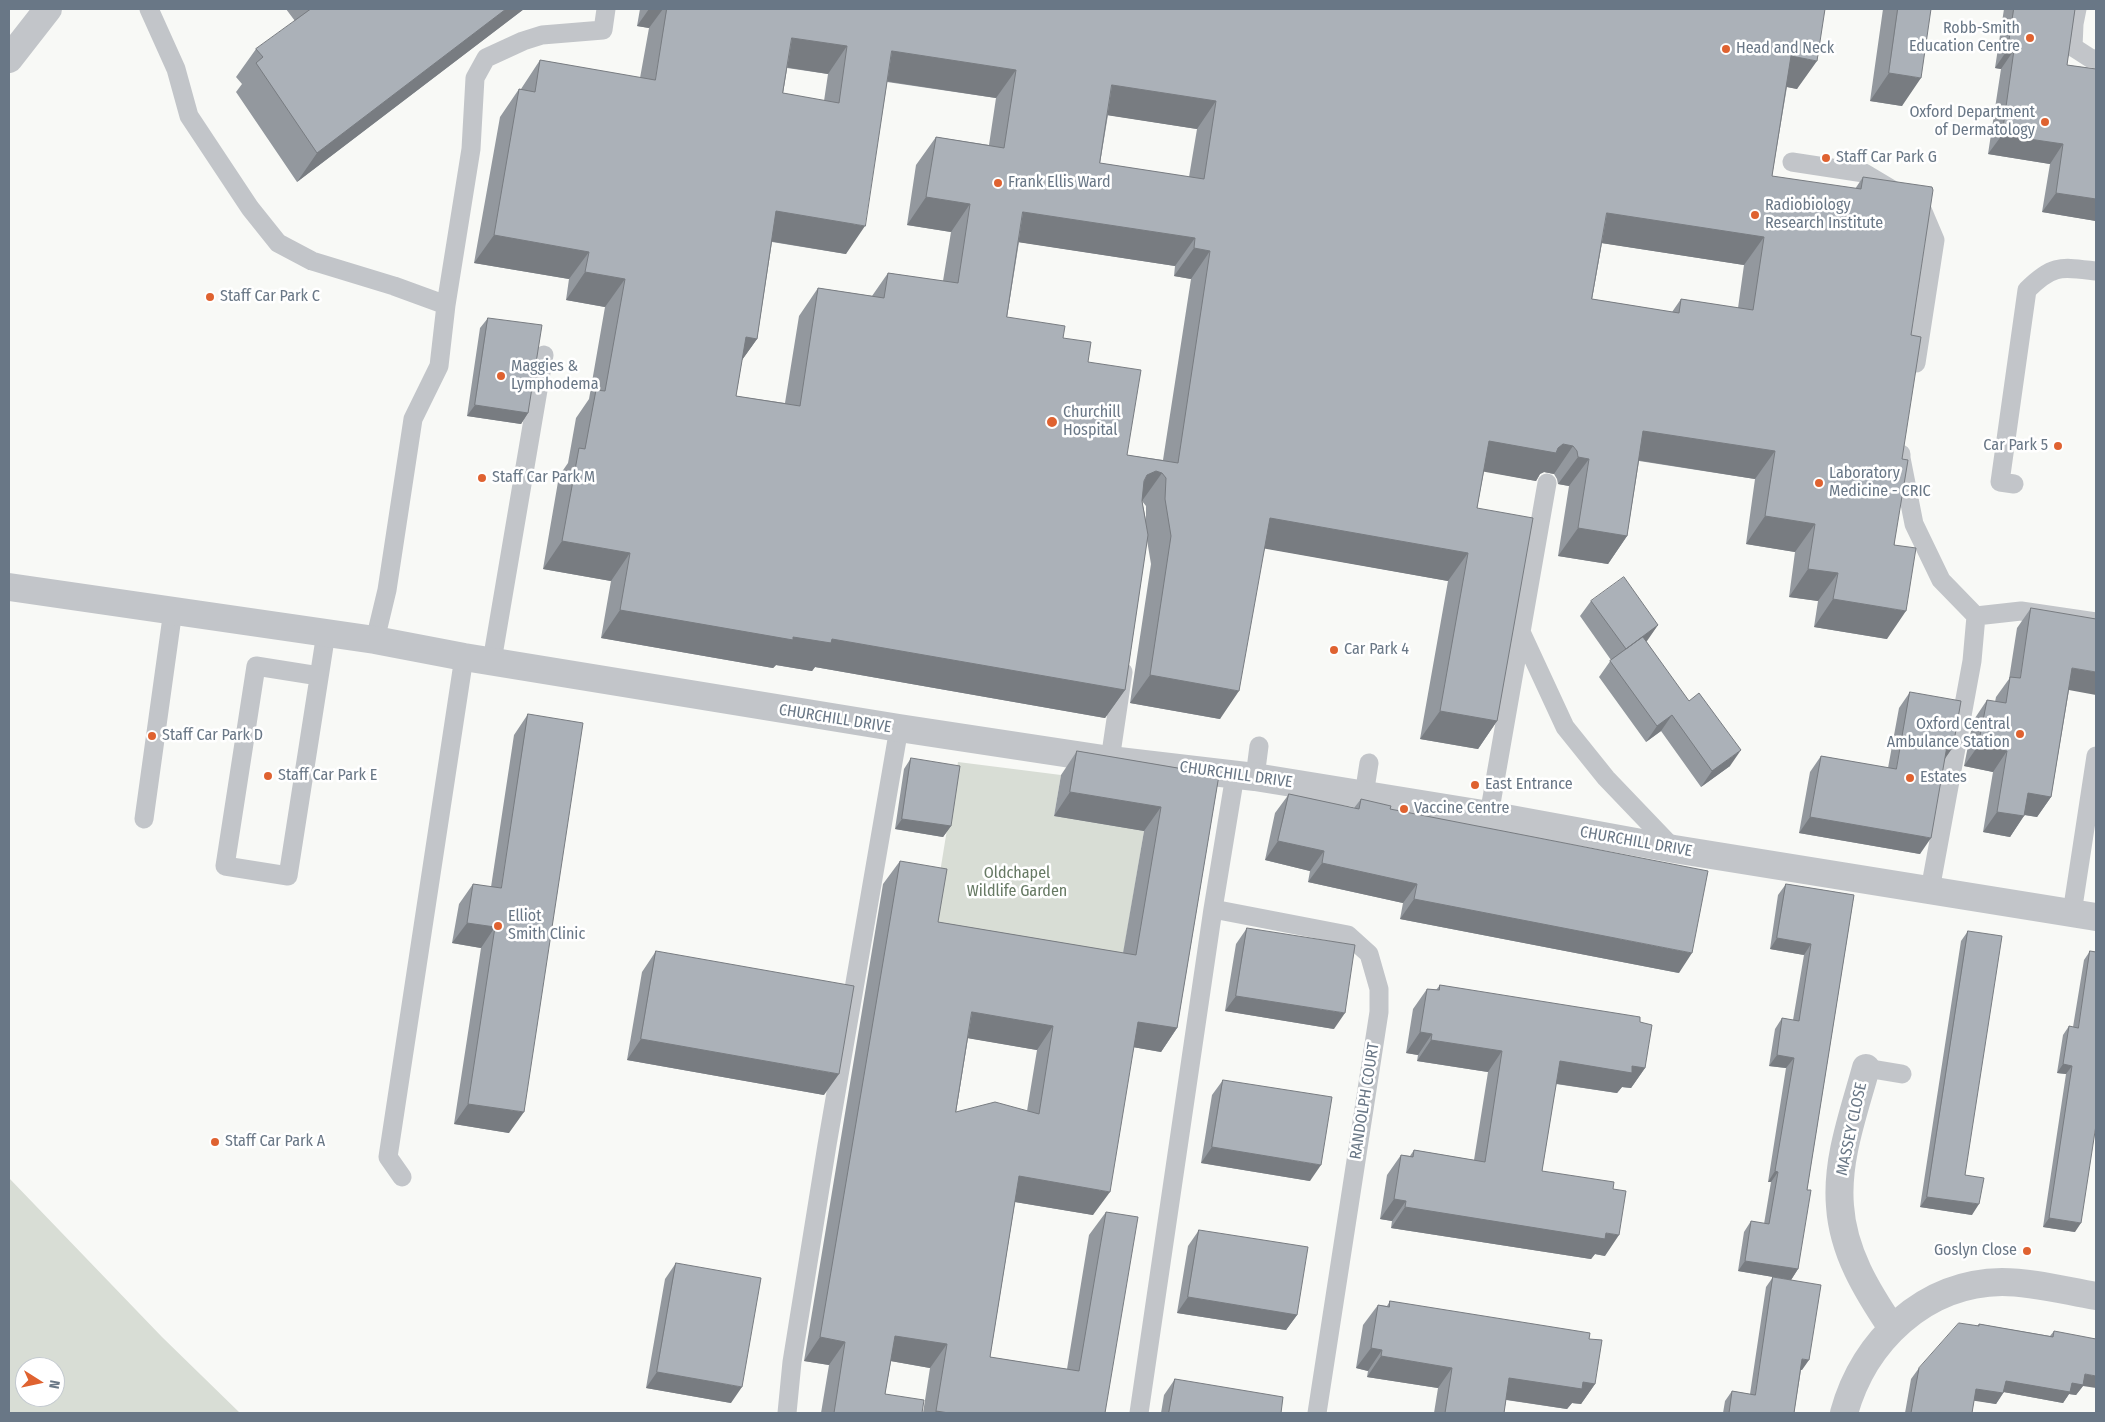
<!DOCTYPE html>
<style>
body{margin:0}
#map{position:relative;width:2105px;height:1422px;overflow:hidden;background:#f8f9f6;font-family:"Fira Sans Condensed",sans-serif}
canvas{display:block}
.frame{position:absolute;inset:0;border:10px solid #697786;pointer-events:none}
.north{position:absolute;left:15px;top:1357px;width:50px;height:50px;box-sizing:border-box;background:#fff;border:1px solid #c3c9cf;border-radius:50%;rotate:100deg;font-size:14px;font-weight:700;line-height:20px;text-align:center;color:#697786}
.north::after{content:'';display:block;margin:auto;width:18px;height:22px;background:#df6230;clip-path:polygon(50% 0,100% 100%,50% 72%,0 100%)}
</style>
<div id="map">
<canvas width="2105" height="1422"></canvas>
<div class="frame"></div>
<div class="north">N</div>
</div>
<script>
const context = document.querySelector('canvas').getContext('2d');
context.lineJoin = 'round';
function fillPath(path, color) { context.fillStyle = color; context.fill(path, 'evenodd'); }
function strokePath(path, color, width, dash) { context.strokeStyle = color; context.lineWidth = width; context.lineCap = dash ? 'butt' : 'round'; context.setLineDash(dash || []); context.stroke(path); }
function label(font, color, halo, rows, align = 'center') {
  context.font = font + ' "Fira Sans Condensed",sans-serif'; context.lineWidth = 5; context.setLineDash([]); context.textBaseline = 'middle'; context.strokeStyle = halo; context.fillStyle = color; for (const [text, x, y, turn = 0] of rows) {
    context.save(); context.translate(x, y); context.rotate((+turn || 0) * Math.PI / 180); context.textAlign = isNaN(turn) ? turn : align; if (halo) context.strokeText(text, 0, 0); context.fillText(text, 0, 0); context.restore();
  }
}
fillPath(new Path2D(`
 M958,762L1061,775L1054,816L1144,831L1119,979L928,946Z
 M9,1178L162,1337L240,1413H9ZM25,1367H55V1397H25Z`), '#d8ddd5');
strokePath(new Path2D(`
 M149,9L176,69L189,116L250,208L278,243L312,261L394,286L446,305
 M2077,9L2074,24L2073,47L2090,58L2096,59
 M1792,162L1864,173L1921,207L1935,240L1916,363
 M1901,454V458L1914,524L1941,580L1976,616L1972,661L1930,890
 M2014,484L2000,482L2027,290C2053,264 2061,267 2096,271
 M1976,616L2021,611L2096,622
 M1521,632L1565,727L1606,778L1674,849
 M375,640L387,590L413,419L439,366L446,305L471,149L475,78L486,58L523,41L542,35L603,30L606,9
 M492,661L544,355
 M319,676L256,666L225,866L288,876L326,633
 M1110,760L1123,672
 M1255,777L1259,746
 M1364,795L1369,763
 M1489,815L1547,483
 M144,819L173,610
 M1213,909L1235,775
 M2072,913L2096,756
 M1866,1068L1902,1074
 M402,1177L388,1157L464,657
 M787,1413L792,1362L827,1145L899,728
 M1139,1413L1213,909L1348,935L1369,954L1379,989V1012L1317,1413`), '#c2c5c9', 19);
strokePath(new Path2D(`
 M9,59L48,9
 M9,587L375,640L464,657L899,728L1110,760L1255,777L1489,815L1674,849L2096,917
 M1866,1068C1854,1112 1836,1160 1840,1206C1843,1252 1867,1291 1892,1328
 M1844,1413C1864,1341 1924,1283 2002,1282C2033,1282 2066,1291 2096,1296`), '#c2c5c9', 28);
fillPath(new Path2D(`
 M286,9H524L297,182L236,92L242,84L236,77L256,49L295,21Z
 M640,9H1825L1797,89L1787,87L1772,176L1855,189L1863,177L1911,335L1887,639L1814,627L1818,601L1789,597L1795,552L1746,544L1755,479L1639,461L1627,536L1608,564L1558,556L1569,486L1558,484L1557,479L1554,474L1544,472L1540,474L1536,481L1484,471L1477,508L1497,721L1478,749L1420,739L1448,581L1265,548L1220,719L1130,703L1151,564L1147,540L1125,690L1105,718L815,667L812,671L776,665L773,668L601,638L611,581L543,569L559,476L568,463L576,418L589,399L605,307L566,300L569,279L474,263L500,117L519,89H521L540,60L640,78L649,28L637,26ZM787,68L828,74L824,101L783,93ZM887,82L996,98L989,145L936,137L916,165L907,225L951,232L943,281L888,273L872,296L818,288L799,316L785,403L736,396L742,360L757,339L772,242L846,254ZM1108,115L1197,129L1189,177L1100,163ZM1019,242L1175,266L1174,276L1191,279L1163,460L1127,455L1088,362L1063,338L1007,317ZM1602,243L1744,265L1738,308L1681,299L1672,312L1592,299ZM1142,501L1146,506V520Z
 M1883,9H1931L1902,106L1870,101Z
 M2004,9H2075L2067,65L2096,69V221L2042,212L2050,164L1988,154L2001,69L1995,68Z
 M488,318L528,413L521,424L467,416L480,328Z
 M1591,601L1658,625L1646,641L1730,766L1701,787L1661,731L1646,742L1599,677L1611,660L1580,616Z
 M2031,608L2069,690L2051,797L2037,817L2024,815L2010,837L1983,832L1993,772L1964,766L1973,721L1987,700L1995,702L1996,697L2009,679L2017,628Z
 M1910,692L1953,747L1945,758L1920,854L1799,833L1810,772L1821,756L1888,768L1899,708Z
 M528,714L509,1133L454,1124L481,948L452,943L459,904L473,884L491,887L514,735Z
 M1077,751L1219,775L1177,1028L1161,1052L1133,1047L1093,1215L1015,1202L990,1357L1067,1369L1089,1235L1106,1212L1105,1413H923L930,1368L891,1361L885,1394L922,1413H821L829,1365L804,1361L883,884L900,861L938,922L1123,953L1144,831L1054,816L1061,775ZM968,1038L1037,1050L1027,1111L956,1112Z
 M911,758L951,826L943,837L895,829L904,769Z
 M1289,794L1354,808L1361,799L1390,809L1679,973L1400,919L1403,903L1308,882L1310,871L1265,860L1275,813Z
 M1786,884L1854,895L1807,1190L1798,1269L1791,1280L1738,1271L1744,1232L1751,1221L1764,1224L1771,1182H1768L1786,1068L1769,1066L1775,1029L1782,1018L1793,1020L1804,955L1770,949L1778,895Z
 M1247,928L1334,1029L1225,1011L1236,944Z
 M1968,931L1965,1175L1972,1215L1920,1207L1961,941Z
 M656,951L824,1095L627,1060L642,972Z
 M2090,951L2075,1232L2043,1227L2066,1074L2057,1073L2063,1035L2069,1026L2073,1027L2084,960Z
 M1440,985L1640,1022L1645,1068L1631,1088L1622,1087L1617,1093L1556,1084L1542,1171L1605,1256L1595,1254L1591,1259L1391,1228L1392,1221L1380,1219L1387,1175L1401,1155L1410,1156L1414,1150L1474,1160L1488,1072L1417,1061L1418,1055L1406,1053L1413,1009L1427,989L1436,990Z
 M1223,1080L1310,1181L1201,1163L1212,1095Z
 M1199,1230L1297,1315L1286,1330L1177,1313L1188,1246Z
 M676,1263L731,1403L646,1388L665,1279Z
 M1773,1277L1802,1370H1801L1794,1413H1723L1725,1401L1732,1391L1750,1394L1766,1287Z
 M1390,1301L1589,1339L1595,1384L1581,1404L1572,1403L1567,1409L1506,1400L1504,1413H1434L1438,1388L1367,1377L1368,1371L1356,1368L1363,1325L1378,1305L1387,1306Z
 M1979,1324L2050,1336L2054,1331L2083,1386L2076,1395L2069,1394L2063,1403L2004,1392L1996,1404L1974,1400L1972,1413H1905L1911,1379L1919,1368L1977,1326Z
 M1175,1379L1281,1413H1161L1164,1395Z`), '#93989e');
fillPath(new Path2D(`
 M506,9H524L297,182L317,153Z
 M649,9H663L649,28L637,26Z
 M792,38L847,46L828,74L772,65Z
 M2008,49L2014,50L2001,69L1995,68Z
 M892,51L1016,70L996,98L872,79Z
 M1791,56L1817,61L1797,89L1772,84Z
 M1889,73L1921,78L1902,106L1870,101Z
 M1112,85L1216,101L1197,129L1093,113Z
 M2002,135L2063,144L2050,164L1988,154Z
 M2056,193L2096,199V221L2042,212Z
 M926,197L970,204L951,232L907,225Z
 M776,211L865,226L846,254L757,239Z
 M1023,212L1195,238L1175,266L1004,240Z
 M1607,213L1764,237L1744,265L1588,241Z
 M494,235L589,252L569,279L474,263Z
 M1194,248L1210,251L1191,279L1174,276Z
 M585,272L625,279L605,307L566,300Z
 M746,337L757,339L737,367Z
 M475,405L528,413L521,424L467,416Z
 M1643,431L1775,451L1755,479L1624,458Z
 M1489,441L1558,448L1563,444L1573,446L1554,474L1544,472L1540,474L1536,481L1469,469Z
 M1578,457L1589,459L1569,486L1558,484Z
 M1156,471L1162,473L1142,501L1137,499L1147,475Z
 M1765,516L1815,524L1795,552L1746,544Z
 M1270,518L1468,553L1448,581L1250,546Z
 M1578,528L1627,536L1608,564L1558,556Z
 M562,541L630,553L611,581L543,569Z
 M1808,569L1838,573L1818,601L1789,597Z
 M1833,599L1906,611L1887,639L1814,627Z
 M620,610L793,637L832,639L1125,690L1105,718L815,667L812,671L776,665L773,668L601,638Z
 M1658,625L1647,641L1615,665L1626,649Z
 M2072,668L2096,672V695L2058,688Z
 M1150,675L1239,691L1220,719L1130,703Z
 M1440,711L1497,721L1478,749L1420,739Z
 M1672,715L1661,731L1646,742L1657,726Z
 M1947,746L1953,747L1942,763Z
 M1978,746L2007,751L1993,772L1964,766Z
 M1741,750L1730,766L1701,787L1712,771Z
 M1070,792L1161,807L1144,831L1054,816Z
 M2028,793L2051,797L2037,817L2014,813Z
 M1997,812L2024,816L2010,837L1983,832Z
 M1810,817L1931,838L1920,854L1799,833Z
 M902,819L951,826L943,837L895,829Z
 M1278,841L1324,851L1310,871L1265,860Z
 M1322,863L1417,884L1403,903L1308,882Z
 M1414,899L1692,953L1679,973L1400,919Z
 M467,923L495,927L481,948L452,943Z
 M1777,938L1811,944L1804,955L1770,949Z
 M1236,996L1345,1013L1334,1029L1225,1011Z
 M972,1012L1053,1026L1037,1050L955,1036Z
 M1138,1022L1177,1028L1161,1052L1121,1045Z
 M1420,1032L1432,1034L1418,1055L1406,1053Z
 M641,1039L839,1074L824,1095L627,1060Z
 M1431,1040L1502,1051L1488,1072L1417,1061Z
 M1777,1055L1794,1058L1786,1068L1769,1066Z
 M1560,1061L1632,1066L1645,1068L1631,1088L1622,1087L1617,1093L1545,1082Z
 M2063,1064L2072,1066L2066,1074L2057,1073Z
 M468,1104L524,1112L509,1133L454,1124Z
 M1212,1147L1321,1165L1310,1181L1201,1163Z
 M1775,1171L1778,1172L1771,1182H1768Z
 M1019,1176L1110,1192L1093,1215L1003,1200Z
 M1927,1197L1979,1204L1972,1215L1920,1207Z
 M1394,1199L1406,1201L1392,1221L1380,1219Z
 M1405,1207L1606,1233L1619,1235L1605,1256L1595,1254L1591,1259L1391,1228Z
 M2049,1218L2081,1223L2075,1232L2043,1227Z
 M1745,1261L1798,1269L1791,1280L1738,1271Z
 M1188,1297L1297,1315L1286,1330L1177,1313Z
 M895,1336L947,1344L930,1368L879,1359Z
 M820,1337L845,1342L829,1365L804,1361Z
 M1371,1348L1382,1350L1368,1371L1356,1368Z
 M1381,1356L1452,1368L1438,1388L1367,1377Z
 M1802,1359L1809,1360L1802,1370L1796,1369Z
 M657,1372L742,1387L731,1403L646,1388Z
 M2085,1374L2096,1376V1388L2083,1386L2076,1395L2069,1394L2063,1403L1998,1391L2006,1381L2072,1383Z
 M1509,1378L1583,1382L1595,1384L1581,1404L1572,1403L1567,1409L1495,1398Z
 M1976,1389L2003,1393L1996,1404L1969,1400Z
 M936,1411L949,1413H934Z`), '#787c81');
const building = new Path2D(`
 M311,9H506L317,153L256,63L263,57L256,49Z
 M667,9H1825L1817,61L1791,56L1772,176L1861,189L1863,177L1932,187L1933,190L1911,335L1921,337L1902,459L1908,460L1894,545L1916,548L1906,611L1833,599L1838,573L1808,569L1815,524L1765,516L1775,451L1643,431L1627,536L1578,528L1589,459L1578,457L1577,451L1573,446L1563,444L1558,448L1556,453L1489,441L1477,508L1533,518L1497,721L1440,711L1468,553L1270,518L1239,691L1150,675L1171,536L1165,499L1166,478L1162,473L1156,471L1147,475L1144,481L1142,501L1148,535L1125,690L832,639L831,643L793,637V640L620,610L630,553L562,541L579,448L585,449L596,390L605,391L625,279L585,272L589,252L494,235L519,89L535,92L540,60L655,80ZM792,38L847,46L839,103L783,93ZM892,51L1016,70L1004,148L936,137L926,197L970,204L958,283L888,273L884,298L818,288L800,406L736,396L746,337L757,339L776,211L865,226ZM1112,85L1216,101L1204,179L1100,163ZM1023,212L1195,238L1194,248L1210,251L1178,463L1127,455L1141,370L1088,362L1091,342L1063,338L1065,326L1007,317ZM1607,213L1764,237L1753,310L1681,299L1679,313L1592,299Z
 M1898,9H1931L1921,78L1889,73Z
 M2014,9H2075L2067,65L2096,69V199L2056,193L2063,144L2002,135L2014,50L2008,49Z
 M488,318L542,325L528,413L475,405Z
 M1624,577L1658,625L1626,649L1591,601Z
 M2031,608L2096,619V672L2072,668L2051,797L2028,793L2024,816L1997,812L2007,751L1978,746L1987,700L2006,703L2010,677L2020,678Z
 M1643,637L1689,701L1699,693L1741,750L1712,771L1672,715L1657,726L1610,661Z
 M1910,692L1961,701L1953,747L1947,746L1931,838L1810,817L1821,756L1896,769Z
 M528,714L583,723L524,1112L468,1104L495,927L467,923L473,884L501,888Z
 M1077,751L1219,775L1177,1028L1138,1022L1110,1192L1019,1176L990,1357L1079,1371L1106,1212L1138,1217L1105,1413H949L936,1411L947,1344L895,1336L885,1394L924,1400L922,1413H834L845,1342L820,1337L900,861L947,869L938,922L1136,955L1161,807L1070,792ZM972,1012L1053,1026L1039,1114L995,1102L956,1112Z
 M911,758L960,766L951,826L902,819Z
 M1289,794L1359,809L1361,799L1391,806L1390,809L1708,871L1692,953L1414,899L1417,884L1322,863L1324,851L1278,841Z
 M1786,884L1854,895L1807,1190H1811L1798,1269L1745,1261L1751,1221L1769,1224L1778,1172L1775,1171L1794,1058L1777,1055L1782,1018L1799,1021L1811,944L1777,938Z
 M1247,928L1355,945L1345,1013L1236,996Z
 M1968,931L2002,936L1965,1175L1984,1178L1979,1204L1927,1197Z
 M656,951L854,986L839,1074L641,1039Z
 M2090,951L2096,952V1125L2081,1223L2049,1218L2072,1066L2063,1064L2069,1026L2078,1028Z
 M1440,985L1640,1017V1022L1652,1025L1645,1068L1632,1066V1073L1560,1061L1542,1171L1614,1182L1613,1189L1626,1191L1619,1235L1606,1233L1605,1239L1405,1207L1406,1201L1394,1199L1401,1155L1413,1157L1414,1150L1485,1162L1502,1051L1431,1040L1432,1034L1420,1032L1427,989L1439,990Z
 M1223,1080L1332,1097L1321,1165L1212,1147Z
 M1199,1230L1308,1247L1297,1315L1188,1297Z
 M676,1263L761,1278L742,1387L657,1372Z
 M1773,1277L1821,1285L1809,1360L1802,1359L1794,1413H1729L1732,1391L1755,1395Z
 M1390,1301L1590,1333L1589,1339L1602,1340L1595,1384L1583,1382L1582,1389L1509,1378L1504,1413H1445L1452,1368L1381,1356L1382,1350L1371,1348L1378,1305L1389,1307Z
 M1959,1323L1979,1326V1324L2053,1337L2054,1331L2096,1339V1376L2085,1374L2083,1385L2072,1383L2070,1392L2006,1381L2003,1393L1976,1389L1972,1413H1911L1919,1368Z
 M1175,1379L1283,1397L1281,1413H1169Z`);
fillPath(building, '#abb1b8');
strokePath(building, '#787c81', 1);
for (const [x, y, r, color] of [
 [2030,38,5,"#df6230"],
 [1726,49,5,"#df6230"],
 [2045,122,5,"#df6230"],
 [1826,158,5,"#df6230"],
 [998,183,5,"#df6230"],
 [1755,215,5,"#df6230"],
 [210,297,5,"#df6230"],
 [501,376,5,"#df6230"],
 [1052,422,6,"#df6230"],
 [2058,446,5,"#df6230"],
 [482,478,5,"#df6230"],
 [1819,483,5,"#df6230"],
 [1334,650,5,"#df6230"],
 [2020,734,5,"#df6230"],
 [152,736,5,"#df6230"],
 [268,776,5,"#df6230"],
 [1910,778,5,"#df6230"],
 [1475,785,5,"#df6230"],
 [1404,809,5,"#df6230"],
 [498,926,5,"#df6230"],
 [215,1142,5,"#df6230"],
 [2027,1251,5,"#df6230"]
]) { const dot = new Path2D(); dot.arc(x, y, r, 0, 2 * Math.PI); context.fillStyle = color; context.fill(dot); strokePath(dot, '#fff', 2); }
label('16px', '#697786', '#fff', [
 ["Robb-Smith",2020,29,"right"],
 ["Education Centre",2020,47,"right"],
 ["Head and Neck",1736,49],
 ["Oxford Department",2035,113,"right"],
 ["of Dermatology",2035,131,"right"],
 ["Staff Car Park G",1836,158],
 ["Frank Ellis Ward",1008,183],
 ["Radiobiology",1765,206],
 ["Research Institute",1765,224],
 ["Staff Car Park C",220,297],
 ["Maggies &",511,367],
 ["Lymphodema",511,385],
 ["Churchill",1063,413],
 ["Hospital",1063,431],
 ["Car Park 5",2048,446,"right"],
 ["Laboratory",1829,474],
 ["Medicine - CRIC",1829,492],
 ["Staff Car Park M",492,478],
 ["Car Park 4",1344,650],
 ["Oxford Central",2010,725,"right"],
 ["Ambulance Station",2010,743,"right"],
 ["Staff Car Park D",162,736],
 ["Staff Car Park E",278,776],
 ["Estates",1920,778],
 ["East Entrance",1485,785],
 ["Vaccine Centre",1414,809],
 ["Elliot",508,917],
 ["Smith Clinic",508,935],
 ["Staff Car Park A",225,1142],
 ["Goslyn Close",2017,1251,"right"]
], 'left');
label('16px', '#697786', '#fff', [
 ["CHURCHILL DRIVE",835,719,9],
 ["CHURCHILL DRIVE",1236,775,8],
 ["CHURCHILL DRIVE",1636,842,10],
 ["RANDOLPH COURT",1365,1101,-81],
 ["MASSEY CLOSE",1852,1129,-78]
]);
label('16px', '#667963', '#fff', [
 ["Oldchapel",1017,874],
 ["Wildlife Garden",1017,892]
]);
</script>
